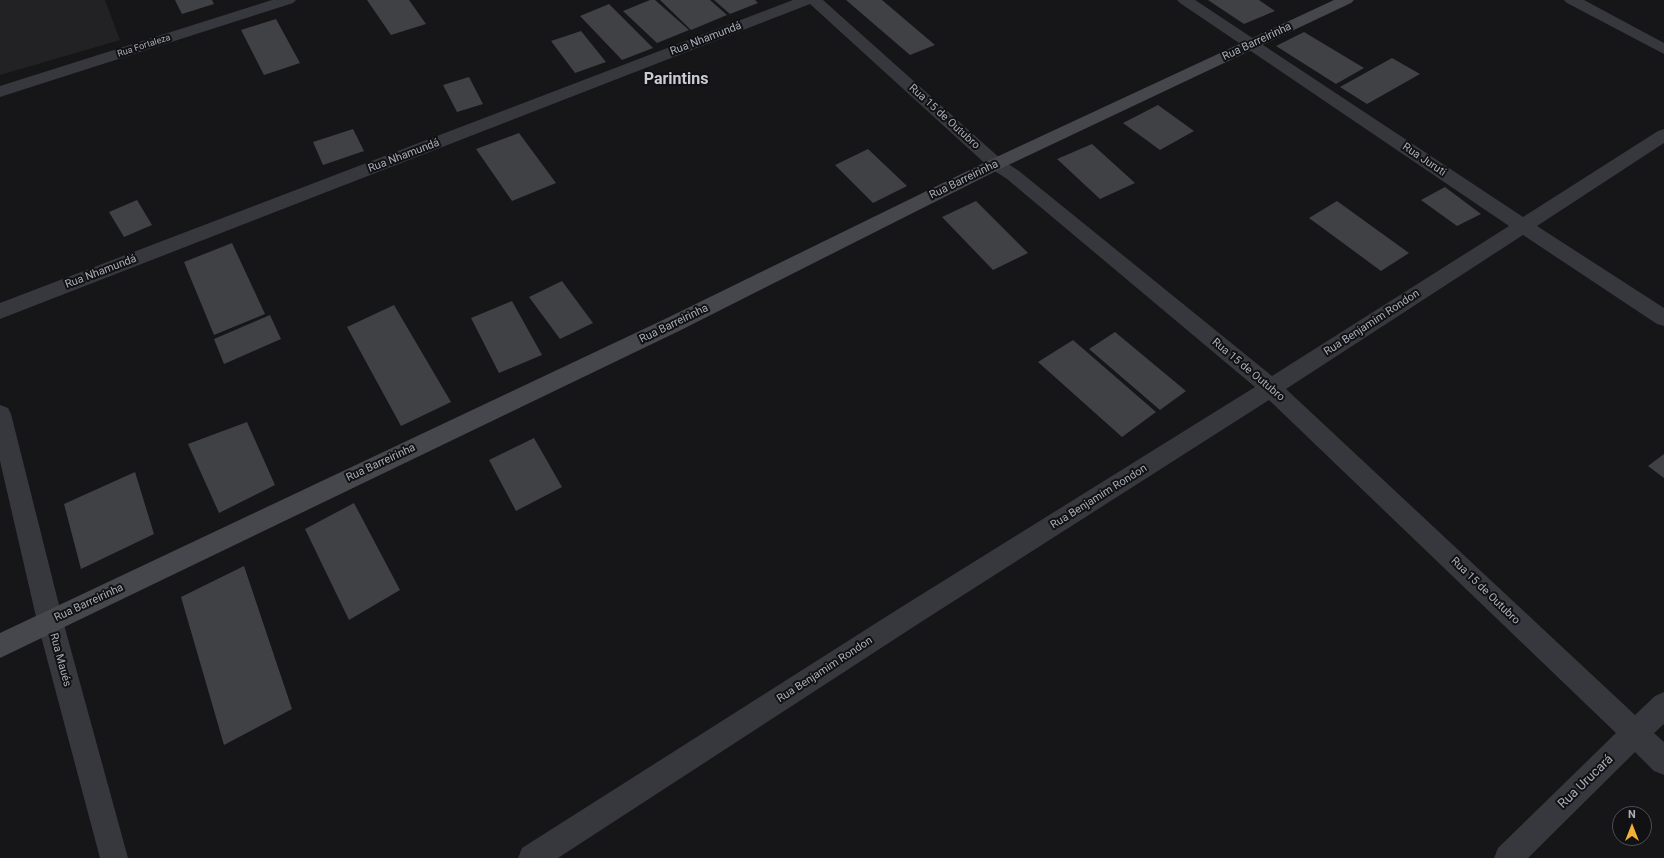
<!DOCTYPE html>
<meta charset="utf-8">
<style>
body{margin:0}
#map{position:relative;width:1664px;height:858px;overflow:hidden;background:#161618;font-family:Roboto,sans-serif}
canvas{display:block}
.north{position:absolute;left:1612px;top:806px;width:40px;height:40px;box-sizing:border-box;background:#111113;border:1px solid #4d4f55;border-radius:50%;rotate:0deg;font-size:11px;font-weight:700;line-height:16px;text-align:center;color:#a8adb8}
.north::after{content:'';display:block;margin:auto;width:14px;height:18px;background:#f2b134;clip-path:polygon(50% 0,100% 100%,50% 72%,0 100%)}
</style>
<div id="map">
<canvas width="1664" height="858"></canvas>
<div class="north">N</div>
</div>
<script>
const context = document.querySelector('canvas').getContext('2d');
context.lineJoin = 'round';
function fillPath(path, color) { context.fillStyle = color; context.fill(path, 'evenodd'); }
function label(font, color, halo, rows, align = 'center') {
  context.font = font + ' Roboto,sans-serif'; context.lineWidth = 4; context.setLineDash([]); context.textBaseline = 'middle'; context.strokeStyle = halo; context.fillStyle = color; for (const [text, x, y, turn = 0] of rows) {
    context.save(); context.translate(x, y); context.rotate((+turn || 0) * Math.PI / 180); context.textAlign = isNaN(turn) ? turn : align; if (halo) context.strokeText(text, 0, 0); context.fillText(text, 0, 0); context.restore();
  }
}
fillPath(new Path2D(`
 M0,0H105L120,40L0,75Z`), '#222225');
fillPath(new Path2D(`
 M175,0H212L214,4L182,14Z
 M367,0H409L426,24L391,35Z
 M650,0H655L689,30L657,43L623,11Z
 M660,0H710L727,15L691,30Z
 M714,0H755L758,3L730,14Z
 M846,0H882L935,45L910,55Z
 M1208,0H1259L1275,11L1244,24Z
 M609,4L653,48L622,60L580,16Z
 M276,19L300,63L264,75L241,30Z
 M581,31L606,62L575,73L551,41Z
 M1304,32L1364,68L1336,84L1276,46Z
 M1392,58L1420,74L1367,104L1340,87Z
 M469,77L483,104L457,112L443,85Z
 M1158,105L1194,131L1160,150L1123,123Z
 M353,129L364,151L323,165L313,142Z
 M519,133L556,183L512,201L476,149Z
 M1092,144L1135,183L1100,199L1057,159Z
 M868,149L907,186L873,203L835,165Z
 M1445,187L1481,214L1457,226L1421,200Z
 M137,200L152,225L124,237L109,212Z
 M976,201L1028,253L993,270L942,217Z
 M1337,201L1409,253L1381,271L1309,218Z
 M232,243L265,314L214,335L184,262Z
 M562,281L593,323L560,339L529,297Z
 M512,301L542,355L499,373L471,318Z
 M394,305L451,402L401,426L347,327Z
 M270,315L281,339L224,364L214,339Z
 M1115,332L1186,391L1160,410L1089,349Z
 M1073,340L1156,412L1122,437L1038,362Z
 M247,422L275,485L219,513L188,444Z
 M534,438L562,487L516,511L489,460Z
 M1664,454V478L1648,466Z
 M135,472L154,534L81,569L64,504Z
 M354,503L400,590L349,620L305,529Z
 M244,566L292,709L224,745L181,597Z`), '#404145');
fillPath(new Path2D(`
 M272,0H296L293,3L0,97V86Z
 M793,0H823L1002,160L1019,171L1272,376L1509,226L1180,3L1177,0H1195L1523,217L1658,131L1664,129V143L1537,226L1664,308V326L1657,324L1523,235L1286,389L1635,715L1655,696L1664,692V724L1654,733L1664,742V775L1654,771L1635,752L1528,858H1494L1498,848L1616,733L1269,400L921,622L558,858H518L522,848L903,606L1255,387L1007,179L990,168L810,4L0,319V303Z
 M1564,0H1584L1664,43V54L1567,3Z
 M0,405L8,408L11,414L63,621L128,858H100L37,621L0,461Z`), '#37383d');
fillPath(new Path2D(`
 M1334,0H1354L1351,3L1002,168L679,331L0,658V633L665,319L990,160Z`), '#45474d');
label('9px', '#a8adb8', '#111113', [
 ["Rua Fortaleza",144,46,-18]
]);
label('11px', '#a8adb8', '#111113', [
 ["Rua Nhamundá",706,39,-21],
 ["Rua Barreirinha",1257,42,-25],
 ["Rua 15 de Outubro",944,117,42],
 ["Rua Nhamundá",404,156,-21],
 ["Rua Juruti",1424,160,34],
 ["Rua Barreirinha",964,180,-26],
 ["Rua Nhamundá",101,272,-21],
 ["Rua Benjamim Rondon",1372,323,-33],
 ["Rua Barreirinha",674,324,-26],
 ["Rua 15 de Outubro",1248,370,40],
 ["Rua Barreirinha",381,463,-25],
 ["Rua Benjamim Rondon",1099,497,-32],
 ["Rua 15 de Outubro",1485,591,44],
 ["Rua Barreirinha",89,603,-25],
 ["Rua Maués",60,660,75],
 ["Rua Benjamim Rondon",825,670,-33]
]);
label('13px', '#a8adb8', '#111113', [
 ["Rua Urucará",1586,782,-44]
]);
label('bold 16px', '#c9ccd4', '#111113', [
 ["Parintins",676,80]
]);
</script>
